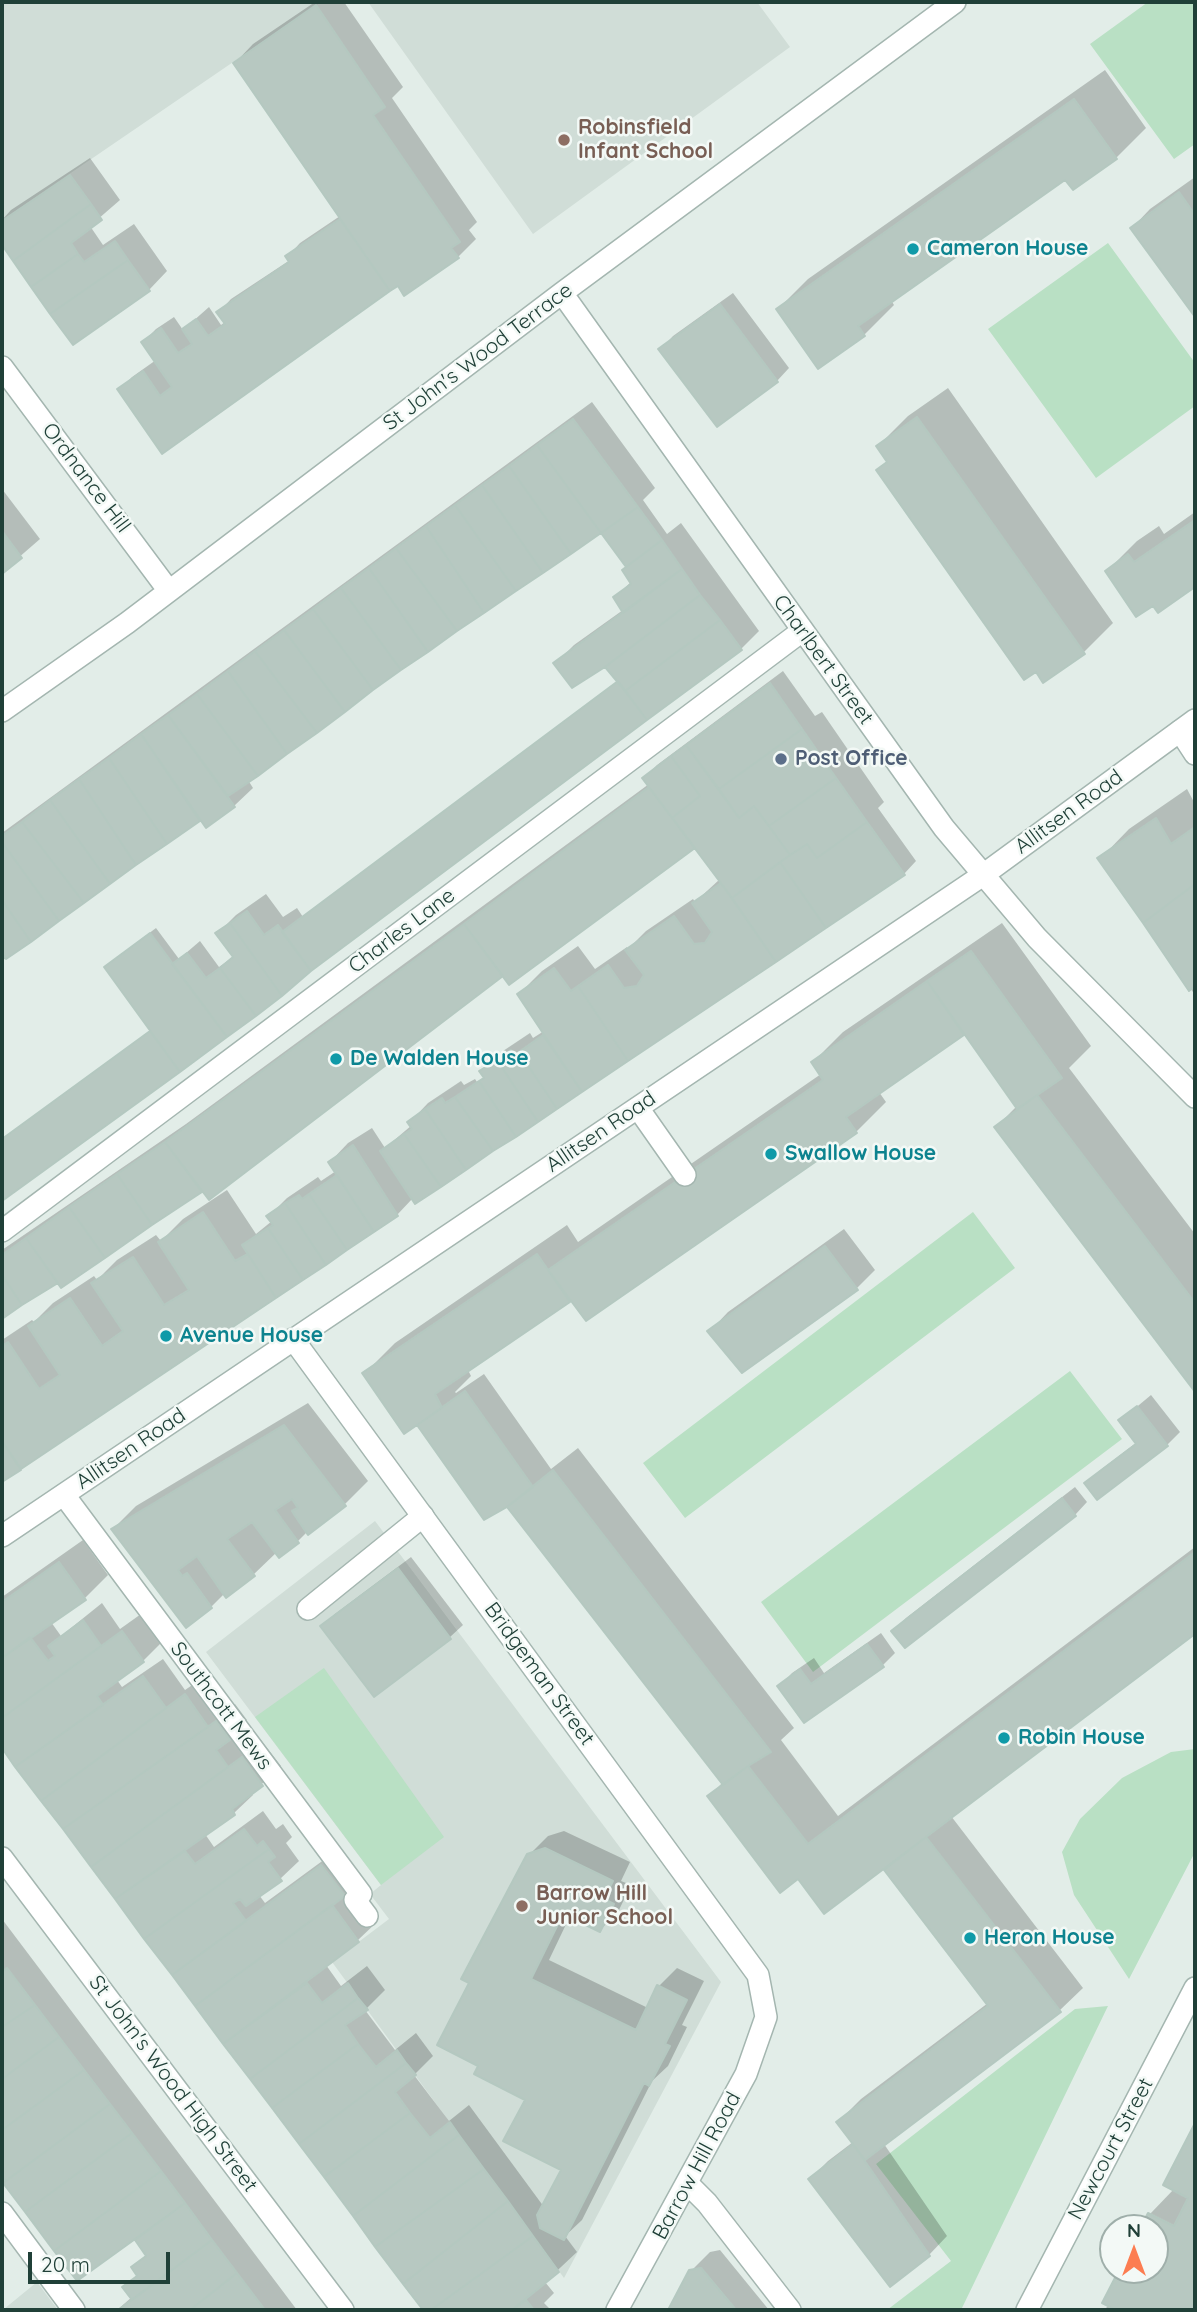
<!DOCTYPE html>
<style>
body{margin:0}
#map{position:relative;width:1197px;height:2312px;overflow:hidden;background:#e2ede8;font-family:Quicksand,sans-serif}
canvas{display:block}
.frame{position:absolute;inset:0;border:4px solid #204038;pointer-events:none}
.north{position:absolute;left:1099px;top:2214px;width:70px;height:70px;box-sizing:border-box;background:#f3f9f6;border:2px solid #9fafaa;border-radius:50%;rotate:0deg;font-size:19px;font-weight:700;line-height:28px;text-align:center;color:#204038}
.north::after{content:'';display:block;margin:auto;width:24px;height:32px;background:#fc7d51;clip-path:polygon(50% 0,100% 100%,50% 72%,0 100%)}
.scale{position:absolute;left:28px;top:2252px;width:142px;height:32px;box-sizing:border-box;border:4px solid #204038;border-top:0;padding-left:9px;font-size:21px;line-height:24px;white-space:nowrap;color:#204038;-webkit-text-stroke:5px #f3f9f6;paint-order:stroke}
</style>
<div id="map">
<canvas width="1197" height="2312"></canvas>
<div class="frame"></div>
<div class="north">N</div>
<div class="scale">20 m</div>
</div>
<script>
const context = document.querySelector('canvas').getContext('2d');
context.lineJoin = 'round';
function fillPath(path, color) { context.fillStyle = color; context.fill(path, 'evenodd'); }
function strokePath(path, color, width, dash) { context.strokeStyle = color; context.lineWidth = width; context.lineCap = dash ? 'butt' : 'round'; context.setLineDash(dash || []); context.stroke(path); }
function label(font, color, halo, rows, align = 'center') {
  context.font = font + ' Quicksand,sans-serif'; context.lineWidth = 5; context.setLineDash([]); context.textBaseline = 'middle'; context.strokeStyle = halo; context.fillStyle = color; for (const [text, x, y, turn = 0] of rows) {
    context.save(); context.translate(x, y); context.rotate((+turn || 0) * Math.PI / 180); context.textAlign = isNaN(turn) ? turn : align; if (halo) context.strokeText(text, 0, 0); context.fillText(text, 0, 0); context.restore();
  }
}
fillPath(new Path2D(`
 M2,2H321L2,220Z
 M368,2H757L790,47L533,234Z
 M375,1521L721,1982L564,2278L332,1962L389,1919L370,1894L381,1885L206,1652Z
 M37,2282L58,2310H5L4,2309Z`), '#d0ddd7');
fillPath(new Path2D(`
 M1148,2H1195V144L1174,159L1090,44Z
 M1108,243L1195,363V406L1096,478L988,329Z
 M973,1212L1015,1268L685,1518L643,1463Z
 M1070,1371L1122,1439L813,1672L761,1602Z
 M324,1668L444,1837L381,1885L255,1717Z
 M1195,1749V1852L1129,1979L1074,1895L1062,1852L1080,1819L1122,1778L1171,1752Z
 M1108,2006L961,2310H887L951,2261L876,2164L1075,2009Z`), '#b9e0c4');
fillPath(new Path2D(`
 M315,2H344L403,87L392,98L477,222L469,230L476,239L458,257L389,290L162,451L119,390L132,377L156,360L143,342L156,329L174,317L183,330L209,307L221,325L225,322L219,312L231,299L290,260L288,256L300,243L340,216L235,63L253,44Z
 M1105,70L1146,128L1116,158L1066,177L891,300L894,305L864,335L778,309L808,279Z
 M90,158L120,200L90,226L103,245L134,224L167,271L149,290L73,342L2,241V220L11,210Z
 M1195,177V314L1132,228L1150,209Z
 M733,293L789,368L777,381L661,349L673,336Z
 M948,388L1113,623L1083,653L1036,670L878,471L888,460L878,446L908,416Z
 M592,402L655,488L643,500L667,534L681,523L759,631L741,649L310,969L255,1014L2,1199V1139L152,1030L106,967L112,961L156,928L179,959L200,941L219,967L234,956L218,933L236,915L266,894L283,917L297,908L303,917L618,681L605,664L556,663L574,645L623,610L615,597L632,581L628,566L604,533L612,525L400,668L248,780L253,788L234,806L206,825L201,818L2,961V833Z
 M2,489L40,539L2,572Z
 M1195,512V585L1158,611L1153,603L1107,571L1137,541L1159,526L1164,534Z
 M783,671L815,716L822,712L884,802L878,808L916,861L904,874L416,1202L413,1198L397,1215L2,1480V1340L32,1320L34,1322L53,1303L94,1276L97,1280L117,1260L156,1235L161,1241L183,1219L227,1190L256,1234L272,1221L269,1216L287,1198L318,1177L321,1181L336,1171L330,1162L348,1143L372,1128L385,1148L412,1125L410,1122L428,1103L461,1081L464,1085L475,1079L477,1082L485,1076L482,1072L500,1053L530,1033L533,1038L544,1031L519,994L542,971L578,946L595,969L627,947L628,949L646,931L693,899L695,902L720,879L695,845L504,974L202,1189L62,1286L58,1280L2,1317V1250L186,1124L649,784L644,778L657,765Z
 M1187,789L1195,804V995L1100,859L1129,829Z
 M1002,923L1091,1046L1069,1068L1195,1234V1389L996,1127L1017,1106L965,1033L879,1092L886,1102L856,1132L586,1319L570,1300L468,1370L471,1376L455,1392L456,1393L484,1374L551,1469L578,1448L794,1728L781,1740L838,1816L1195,1547V1632L951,1816L1083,1988L1059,2011L884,2144L947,2236L929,2255L810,2179L828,2161L853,2142L838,2122L861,2099L988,2003L892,1861L798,1876L709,1797L723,1782L508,1504L365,1373L395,1343L567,1225L578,1242L821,1074L813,1062L843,1032Z
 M844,1229L875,1270L857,1288L742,1371L710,1331L728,1312Z
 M1151,1395L1180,1432L1167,1445L1098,1498L1086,1483L1099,1471L1137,1442L1121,1420Z
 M308,1403L368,1481L345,1504L308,1531L298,1541L277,1552L253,1575L225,1593L211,1607L113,1529L136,1506Z
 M1075,1487L1087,1502L1075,1515L893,1631L906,1618Z
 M83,1540L108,1575L84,1599L51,1622L61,1636L102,1603L120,1629L141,1614L162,1642L143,1661L117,1680L122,1687L163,1659L185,1690L204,1677L227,1709L235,1704L247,1720L235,1732L247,1750L261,1740L281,1766L252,1793L253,1795L234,1813L205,1834L214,1847L263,1811L276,1829L283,1824L292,1837L286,1843L299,1861L280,1879L259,1895L265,1903L340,1848L362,1876L351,1887L377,1922L358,1940L326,1965L341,1986L367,1966L385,1990L365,2010L395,2050L416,2033L433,2056L414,2075L449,2121L469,2105L544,2207L563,2170L527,2100L480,2065L471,1983L529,1855L548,1836L564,1831L630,1862L621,1881L631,1885L618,1912L600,1930L570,1916L549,1960L648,2008L659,1986L677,1968L704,1981L682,2025L687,2027L668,2066L652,2081L582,2220L565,2236L577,2252L545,2282L554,2293L544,2303L551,2310H425L2,1745V1597Z
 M411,1557L463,1625L450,1637L374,1694L323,1626L335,1614Z
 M881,1633L895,1653L883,1665L804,1720L780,1686L792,1673L814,1658L824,1673Z
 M2,1919L297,2310H117L132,2297L124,2288L138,2274L133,2267L147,2254L135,2237L77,2279L2,2178Z
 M1195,2127V2310H1104L1109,2305L1121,2270H1155V2228H1142L1150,2214L1174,2189L1166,2185Z
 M720,2250L769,2310H670L691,2271L710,2252Z`), '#0003');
const building = new Path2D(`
 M316,5L385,107L373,115L460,242L451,248L459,258L404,296L398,286L390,291L233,63Z
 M1074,99L1117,159L1073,190L1065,180L858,326L865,336L818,369L776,309Z
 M70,175L91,204L13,261L2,245V221Z
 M1179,192L1195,215V317L1130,228Z
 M91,204L102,220L71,243L78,254L31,287L13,261Z
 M340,219L390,291L162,454L117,389L143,371L160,396L172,387L141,342L161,328L178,353L192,344L182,329L196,319L208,336L225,324L216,312L289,262L285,256Z
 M115,241L128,260L50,314L31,287L78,254L84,262Z
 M128,260L150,291L73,345L50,314Z
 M720,304L778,382L717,427L658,349Z
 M917,417L1085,654L1043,683L1036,672L1024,680L876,470L887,462L876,446Z
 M573,419L638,507L601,533L537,445Z
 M537,445L601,533L571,554L509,466Z
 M509,466L571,554L543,573L482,485Z
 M482,485L543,573L516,591L455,505Z
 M455,505L516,591L484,613L426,526Z
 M638,507L662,540L626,567L601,533Z
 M1195,520V587L1158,613L1153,606L1136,617L1105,571L1128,554L1134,562Z
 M426,526L484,613L457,631L396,548Z
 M2,531L22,558L2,574Z
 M662,540L682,569L623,613L613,597L631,584L622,570Z
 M396,548L457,631L428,652L369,568Z
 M369,568L428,652L401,670L341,588Z
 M682,569L700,595L605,667L572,688L553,663Z
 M341,588L401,670L373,690L313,609Z
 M700,595L720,620L625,691L605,667Z
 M313,609L373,690L345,712L284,630Z
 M720,620L742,650L647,720L625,691Z
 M284,630L345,712L317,733L255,651Z
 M255,651L317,733L287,754L228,671Z
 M228,671L287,754L258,776L197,694Z
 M618,681L647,720L311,971L282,932Z
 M770,683L802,729L719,789L686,745Z
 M197,694L258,776L228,796L168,715Z
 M168,715L235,807L206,828L141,734Z
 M802,729L836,778L769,826L754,806L739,818L719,789Z
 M141,734L200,821L167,844L109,758Z
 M686,745L739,818L754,806L790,855L732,898L672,818L700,796L671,756Z
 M671,756L700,796L672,818L642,778Z
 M109,758L167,844L136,865L79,779Z
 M836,778L867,822L817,858L807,844L790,855L769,826Z
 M79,779L136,865L110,884L50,800Z
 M649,787L695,848L509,985L464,924Z
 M50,800L110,884L84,903L22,822Z
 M1156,818L1171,844L1195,827V884L1143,923L1097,858Z
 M22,822L84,903L59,921L2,842V836Z
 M867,822L905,875L826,928L780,862L807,844L817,858Z
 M2,842L59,921L31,942L2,900Z
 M780,862L826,928L776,962L732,898Z
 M721,883L776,962L628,1061L578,986L608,965L624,988L637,986L644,975L625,950L674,916L694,944L705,943L712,932L692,903Z
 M1195,884V986L1189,991L1143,923Z
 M2,900L31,942L6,959L2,953Z
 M247,911L264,935L278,925L311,971L282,996L230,923Z
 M230,923L282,996L256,1016L220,968L233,957L215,933Z
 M464,924L503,976L209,1200L165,1142Z
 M150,933L227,1037L180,1072L104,967Z
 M971,951L1062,1078L1017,1109L927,981Z
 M187,953L206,978L220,968L256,1016L227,1037L172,964Z
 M554,968L571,991L578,986L628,1061L582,1092L517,994Z
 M927,981L964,1035L846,1117L857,1133L586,1321L548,1270L823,1080L811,1062Z
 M150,1031L180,1072L2,1201V1139Z
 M543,1035L582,1092L557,1109L519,1052Z
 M511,1050L514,1055L519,1052L557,1109L538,1122L497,1060Z
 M497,1060L538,1122L516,1137L479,1081L484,1078L479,1071Z
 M479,1081L516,1137L493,1151L455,1097Z
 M1037,1095L1195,1303V1392L994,1127Z
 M455,1097L493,1151L466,1170L425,1109L442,1098L445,1103Z
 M425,1109L466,1170L441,1187L404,1134L412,1129L407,1122Z
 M404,1134L441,1187L415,1204L380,1151Z
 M165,1142L202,1192L152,1225L117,1174Z
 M353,1145L398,1216L374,1232L328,1162Z
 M117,1174L152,1225L105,1258L69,1207Z
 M337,1175L374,1232L347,1250L309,1194Z
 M309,1194L347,1250L326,1265L285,1203L299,1195L302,1199Z
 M285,1203L326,1265L303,1280L268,1228L273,1225L266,1216Z
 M69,1207L105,1258L61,1288L26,1238Z
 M203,1212L235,1261L248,1254L276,1298L21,1469L2,1441V1346L8,1342L39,1389L60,1375L28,1326L70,1298L102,1346L123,1331L91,1283L133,1257L164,1305L189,1290L158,1242Z
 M268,1228L303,1280L276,1298L242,1245Z
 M26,1238L58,1283L22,1305L2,1275V1255Z
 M825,1246L858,1290L742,1373L707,1331Z
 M537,1254L570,1302L435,1394L442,1408L404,1434L362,1373Z
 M2,1275L22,1305L2,1319Z
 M465,1391L533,1487L507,1507L484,1520L417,1425Z
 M1137,1406L1168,1446L1097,1500L1084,1483L1136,1444L1118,1420Z
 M284,1425L346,1506L308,1535L292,1511L298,1508L292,1499L275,1510L299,1543L279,1558L252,1522L227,1539L255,1576L226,1598L197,1556L178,1570L182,1576L187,1573L212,1608L186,1628L111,1529Z
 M2,1441L21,1470L2,1482Z
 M553,1470L771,1752L748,1766L723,1785L507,1507Z
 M1062,1498L1076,1516L905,1648L891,1631Z
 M1195,1552V1634L824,1914L798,1879L780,1893L707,1796L748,1766L808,1844Z
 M59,1562L86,1600L2,1658V1602Z
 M398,1568L451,1639L374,1697L320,1626Z
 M83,1620L101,1646L2,1718V1658L30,1637L48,1661L55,1656L48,1646Z
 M122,1631L144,1662L97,1696L103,1705L15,1767L2,1748V1718Z
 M867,1644L884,1667L804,1723L777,1686L800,1669L811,1684Z
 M143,1676L166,1708L41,1801L15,1767Z
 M185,1694L208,1727L63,1829L41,1801Z
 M216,1721L230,1740L216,1750L228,1767L91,1867L63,1829Z
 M242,1757L263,1786L232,1809L235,1815L115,1899L91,1867Z
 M244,1829L257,1846L263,1841L269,1849L144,1939L115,1899L185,1851L195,1864Z
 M926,1837L1061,2012L865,2160L836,2122L988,2006L884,1870Z
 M545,1848L613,1881L604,1899L614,1904L600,1932L563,1914L531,1979L636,2030L657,1985L687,2000L665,2044L670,2046L649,2086L644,2083L564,2240L540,2228L537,2215L561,2170L503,2141L525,2100L474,2074L478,2066L437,2045L469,1983L461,1979L527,1854Z
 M269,1849L275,1857L268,1862L282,1881L246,1906L240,1899L233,1903L246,1921L172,1975L144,1939Z
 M321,1865L345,1896L195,2006L172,1975Z
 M332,1905L359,1942L223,2044L195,2006Z
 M7,1968L35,2005L2,2027V1972Z
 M307,1983L322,2003L348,1983L358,1998L250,2079L223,2044Z
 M358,1998L368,2010L345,2025L358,2044L272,2108L250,2079Z
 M35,2005L59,2037L2,2079V2027Z
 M59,2037L84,2070L2,2130V2079Z
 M358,2044L376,2067L397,2050L406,2063L299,2144L272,2108Z
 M406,2063L416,2075L395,2092L410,2113L324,2177L299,2144Z
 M84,2070L110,2104L3,2183L2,2130Z
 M110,2104L132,2133L25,2212L3,2183Z
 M410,2113L430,2138L450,2122L459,2135L353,2216L324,2177Z
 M1195,2123V2310H1116L1102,2303L1119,2270H1155V2228H1140L1148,2213L1174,2226L1188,2198L1163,2185Z
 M132,2133L161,2171L54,2251L25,2212Z
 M459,2135L484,2169L375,2247L353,2216Z
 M853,2144L930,2256L890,2287L808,2179Z
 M484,2169L508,2201L403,2284L375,2247Z
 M161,2171L185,2203L77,2281L54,2251Z
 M508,2201L533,2236L431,2310H423L403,2284Z
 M185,2203L212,2240L132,2300L122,2287L137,2276L131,2267L146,2256L135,2240Z
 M533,2236L559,2272L512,2310H431Z
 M212,2240L237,2273L190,2310H118Z
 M701,2268L736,2310H668L689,2270Z
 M237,2273L265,2310H190Z
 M526,2300L534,2310H512Z`);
fillPath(building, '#b7c8c1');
strokePath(building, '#b4c8c0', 2);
const lane = new Path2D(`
 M1180,731L1195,754
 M638,1108L685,1175
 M64,1495L361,1894L355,1900L367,1916
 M308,1609L423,1516
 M2,2213L74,2310`);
const street = new Path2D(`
 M562,293L944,828L1037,938L1195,1097
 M2,367L169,591
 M2,711L127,623L562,293L955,2
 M2,1231L802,631
 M293,1339L758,1975L766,2017L746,2074L617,2310
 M2,1536L983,875L1195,720
 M2,1858L343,2310
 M688,2184L707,2203L790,2310
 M1027,2310L1195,1988`);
strokePath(lane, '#a4b6b0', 24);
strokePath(street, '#a4b6b0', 24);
strokePath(lane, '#fff', 21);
strokePath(street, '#fff', 21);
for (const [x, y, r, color] of [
 [564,140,7,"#8d6e63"],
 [913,249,7,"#0f9aa8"],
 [781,759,7,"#5c6f8a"],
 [336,1059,7,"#0f9aa8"],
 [771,1154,7,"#0f9aa8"],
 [166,1336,7,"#0f9aa8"],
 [1004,1738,7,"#0f9aa8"],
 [522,1906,7,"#8d6e63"],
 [970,1938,7,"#0f9aa8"]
]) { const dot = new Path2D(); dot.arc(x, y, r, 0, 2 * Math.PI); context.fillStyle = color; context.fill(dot); strokePath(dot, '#f3f9f6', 2.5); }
label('bold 21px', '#785e54', '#f3f9f6', [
 ["Robinsfield",578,128],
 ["Infant School",578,152],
 ["Barrow Hill",536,1894],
 ["Junior School",536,1918]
], 'left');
label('bold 21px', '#0d838f', '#f3f9f6', [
 ["Cameron House",927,249],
 ["De Walden House",350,1059],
 ["Swallow House",785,1154],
 ["Avenue House",180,1336],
 ["Robin House",1018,1738],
 ["Heron House",984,1938]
], 'left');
label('21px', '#204038', '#f3f9f6', [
 ["St John's Wood Terrace",478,357,-37],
 ["Ordnance Hill",86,478,53],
 ["Charlbert Street",823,660,54],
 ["Allitsen Road",1069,812,-36],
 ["Charles Lane",402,931,-37],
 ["Allitsen Road",601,1132,-34],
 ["Allitsen Road",131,1449,-34],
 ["Bridgeman Street",539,1674,54],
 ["Southcott Mews",221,1706,53],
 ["St John's Wood High Street",173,2084,53],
 ["Newcourt Street",1111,2149,-62],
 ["Barrow Hill Road",697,2166,-62]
]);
label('bold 21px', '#4e5e75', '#f3f9f6', [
 ["Post Office",795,759]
], 'left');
</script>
